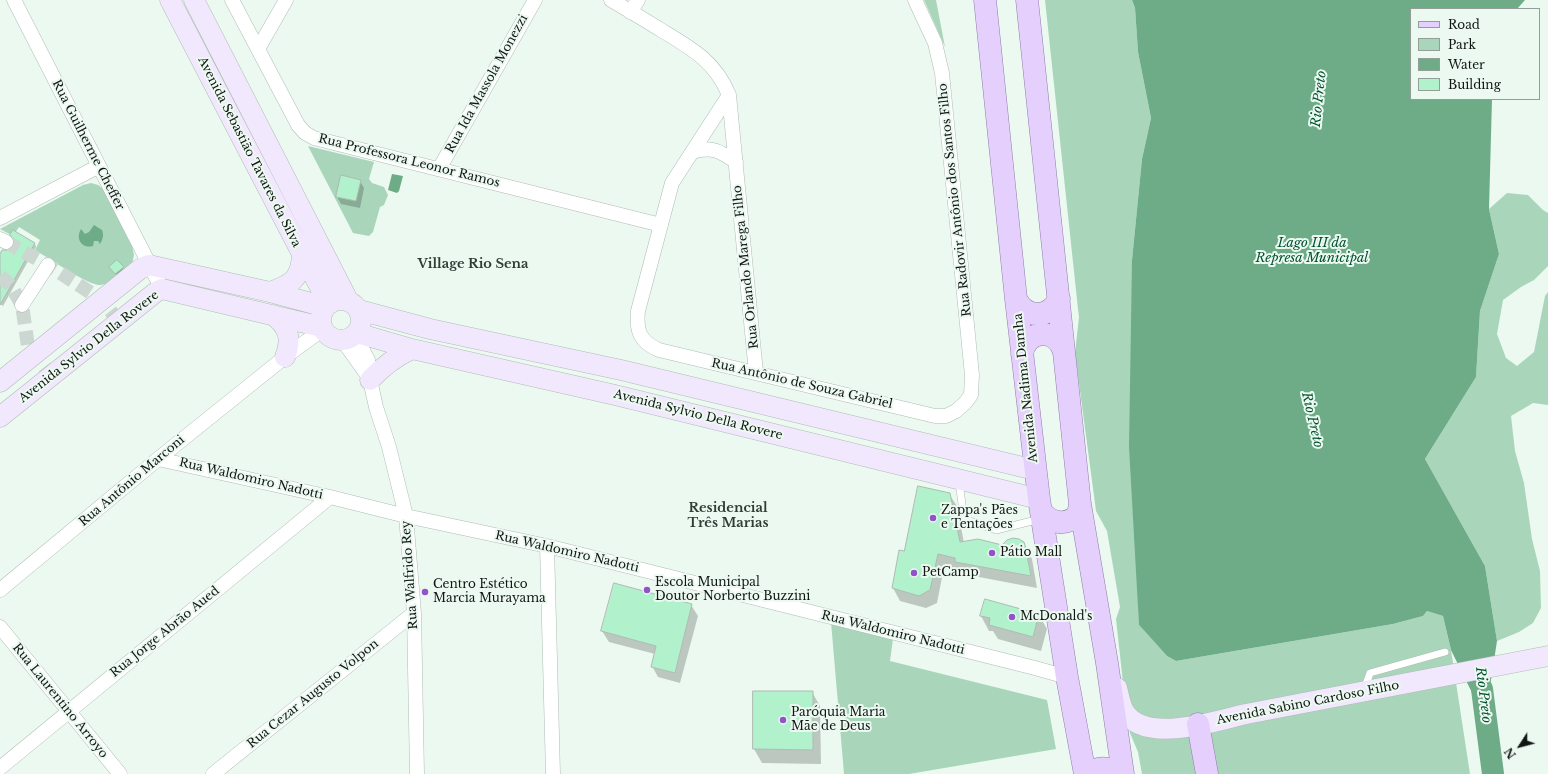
<!DOCTYPE html>
<meta charset="utf-8">
<style>
body{margin:0}
#map{position:relative;width:1548px;height:774px;overflow:hidden;background:#ecf9f1;font-family:"Libre Baskerville",serif}
canvas{display:block}
.legend{position:absolute;left:1410px;top:8px;width:130px;height:92px;box-sizing:border-box;background:#ecf9f1;border:1px solid #949e98;margin:0;padding:5px 7px;list-style:none;font-size:12px;color:#111613}
.legend li{display:flex;align-items:center;gap:8px;height:20px}
.legend b{width:20px;border:1px solid #949e98}
.north{position:absolute;left:1500px;top:726px;width:40px;height:40px;-webkit-text-stroke:3px #ecf9f1;paint-order:stroke;rotate:234deg;font-size:11px;font-weight:700;line-height:16px;text-align:center;color:#111613}
.north::after{content:'';display:block;margin:auto;width:14px;height:18px;background:#111613;clip-path:polygon(50% 0,100% 100%,50% 72%,0 100%)}
</style>
<div id="map">
<canvas width="1548" height="774"></canvas>
<ul class="legend">
<li><b style="height:5px;background:#e5d0fd"></b>Road</li>
<li><b style="height:11px;background:#a9d6bb"></b>Park</li>
<li><b style="height:11px;background:#6eac88"></b>Water</li>
<li><b style="height:11px;background:#b1f1cb"></b>Building</li>
</ul>
<div class="north">N</div>
</div>
<script>
const context = document.querySelector('canvas').getContext('2d');
context.lineJoin = 'round';
function fillPath(path, color) { context.fillStyle = color; context.fill(path, 'evenodd'); }
function strokePath(path, color, width, dash) { context.strokeStyle = color; context.lineWidth = width; context.lineCap = dash ? 'butt' : 'round'; context.setLineDash(dash || []); context.stroke(path); }
function label(font, color, halo, rows, align = 'center') {
  context.font = font + ' "Libre Baskerville",serif'; context.lineWidth = 4; context.setLineDash([]); context.textBaseline = 'middle'; context.strokeStyle = halo; context.fillStyle = color; for (const [text, x, y, turn = 0] of rows) {
    context.save(); context.translate(x, y); context.rotate((+turn || 0) * Math.PI / 180); context.textAlign = isNaN(turn) ? turn : align; if (halo) context.strokeText(text, 0, 0); context.fillText(text, 0, 0); context.restore();
  }
}
fillPath(new Path2D(`
 M924,0H936L945,47Z
 M1045,0H1132L1135,8L1138,52L1151,118L1142,159L1132,260L1139,625L1167,656L1176,661L1393,624L1423,616L1427,611L1443,616L1451,650L1470,774H1142L1138,752L1130,733L1127,719L1116,619L1120,607L1107,531L1096,511L1075,353L1079,317L1078,309Z
 M308,146L374,162L369,179L372,183L384,187L388,195L384,205L380,207L373,232L369,236L353,233Z
 M91,183L98,185L105,190L132,245L134,255L132,264C123,271 113,283 101,285C90,287 47,257 35,250L40,240L19,227L13,236L0,229L83,185Z
 M1507,193L1528,195L1543,210L1548,213V266L1534,280L1521,287L1503,300L1497,334L1506,358L1517,366L1534,352L1545,296L1548,292V405L1533,403L1511,416L1515,451L1524,483L1532,539L1540,571L1541,608L1533,623L1519,632L1497,641L1485,566L1425,459L1476,377L1480,311L1499,254L1489,209Z
 M831,622L893,639L890,661L1047,700L1056,749L909,774H844Z`), '#a9d6bb');
fillPath(new Path2D(`
 M1132,0H1525L1517,9H1411V99H1492L1489,209L1499,254L1480,311L1476,377L1425,459L1485,566L1497,641L1485,719L1451,650L1443,616L1427,611L1423,616L1393,624L1176,661L1167,656L1139,625L1129,447L1132,260L1142,159L1151,118L1138,52L1135,8Z
 M392,174L403,176L399,191L397,193L388,190Z
 M94,225L102,230C104,235 103,239 100,244L98,241H94L93,246C82,249 75,239 81,229L85,234L89,232Z`), '#6eac88');
fillPath(new Path2D(`
 M360,181L364,188L360,208L341,204L337,197Z
 M35,244L36,247L3,306L0,304V256L7,251Z
 M123,268L124,271L118,276L112,270Z
 M949,494L957,506L964,543L1002,546L1023,542L1032,559L1037,588L963,574L961,570L944,567L937,603L926,608L900,601L893,588L905,552Z
 M985,600L1039,615L1047,629L1041,651L998,639L993,631H989L981,616Z
 M691,605L698,616L680,683L658,677L652,666L655,654L609,642L602,631Z
 M812,692L820,706L821,764L762,763L754,749Z`), '#0003');
strokePath(new Path2D(`
 M1482,689L1493,774`), '#6eac88', 22);
const building = new Path2D(`
 M341,175L361,180L356,201L336,197Z
 M13,230L35,243L0,305V254L2,250H7L13,246L14,241L10,235Z
 M117,260L124,267L115,274L109,267Z
 M918,486L950,493L960,542L978,539L1002,545L1007,540L1013,538L1019,539L1024,542L1025,545L1031,576L955,562V558L938,554L930,590L919,596L892,588L899,550L904,551Z
 M614,583L692,604L675,673L651,667L656,646L601,631Z
 M985,599L1039,614L1033,637L989,625L990,618L980,616Z
 M753,691H813V750L753,749Z`);
fillPath(building, '#b1f1cb');
strokePath(building, '#aebbb3', 1);
strokePath(new Path2D(`
 M6,242L48,265L102,300L119,322
 M0,276L11,286L22,305L28,346L51,376`), '#cbd7d0', 14, [14, 7]);
const service = new Path2D(`
 M959,482L964,519L996,530L1040,519
 M1364,690L1370,673L1445,652`);
const minor = new Path2D(`
 M14,0L162,289
 M232,0L298,125L305,133L314,138L661,225
 M611,0C628,10 645,20 661,30C691,48 715,61 729,95L756,373
 M630,12L638,0
 M258,49L286,0
 M729,95L672,183L638,311C636,331 640,342 659,350L935,416H946L956,411L965,403L971,395L972,375L942,73L935,43L915,0
 M692,152C712,146 720,151 736,162
 M439,169L535,0
 M0,218L99,166
 M0,239L6,242
 M22,305L48,265
 M355,335L368,360L370,380L376,407L389,447L406,516L414,613L417,774
 M343,341L368,376
 M158,459L330,497L406,516L547,546L1035,668L1067,677
 M547,546L553,774
 M0,590L158,459L285,357L323,329
 M0,627L120,774
 M0,768L330,497
 M213,774L414,613`);
const secondary = new Path2D(`
 M170,0L302,254L329,304
 M194,0L349,302
 M270,292C292,284 301,279 302,254
 M321 320a20 20 0 1 1 40 0a20 20 0 1 1-40 0Z
 M359,310L430,329L621,370L1035,470
 M273,315C289,327 292,339 285,357
 M357,333L412,349L615,395L1039,499
 M370,380C383,366 395,357 412,349
 M0,382L140,269L149,265L270,292L326,307
 M0,417L156,292L162,289L322,327
 M1117,688C1119,695 1120,704 1124,711C1144,745 1215,721 1246,714L1548,656`);
const primary = new Path2D(`
 M985,0L1016,299L1039,499L1067,677L1085,774
 M1027,0L1080,504L1107,663L1123,774
 M1016,299C1026,319 1049,319 1059,299
 M1022,354C1027,328 1057,328 1064,352
 M1041,511C1051,524 1066,526 1078,515L1080,504
 M1198,724L1207,774
 M1087,774C1098,766 1111,767 1123,774`);
strokePath(service, '#afbcb4', 8);
strokePath(minor, '#afbcb4', 15);
strokePath(secondary, '#afbcb4', 21);
strokePath(primary, '#8f7baa', 23);
strokePath(service, '#fff', 7);
strokePath(minor, '#fff', 14);
strokePath(secondary, '#f2e8fe', 20);
strokePath(primary, '#e5d0fd', 22);
for (const [x, y, r, color] of [
 [933,518,4,"#9153c9"],
 [992,553,4,"#9153c9"],
 [914,573,4,"#9153c9"],
 [647,590,4,"#9153c9"],
 [425,592,4,"#9153c9"],
 [1012,617,4,"#9153c9"],
 [783,720,4,"#9153c9"]
]) { const dot = new Path2D(); dot.arc(x, y, r, 0, 2 * Math.PI); context.fillStyle = color; context.fill(dot); strokePath(dot, '#ecf9f1', 1.5); }
label('12px', '#111613', '#ecf9f1', [
 ["Rua Ida Massola Monezzi",487,84,-61],
 ["Rua Guilherme Cheffer",88,145,63],
 ["Avenida Sebastião Tavares da Silva",249,152,63],
 ["Rua Professora Leonor Ramos",409,161,14],
 ["Rua Radovir Antônio dos Santos Filho",955,200,-96],
 ["Rua Orlando Marega Filho",746,267,-96],
 ["Avenida Sylvio Della Rovere",89,347,-38],
 ["Rua Antônio de Souza Gabriel",802,384,13],
 ["Avenida Nadima Damha",1026,388,-96],
 ["Avenida Sylvio Della Rovere",698,415,14],
 ["Rua Waldomiro Nadotti",251,479,13],
 ["Rua Antônio Marconi",132,481,-40],
 ["Rua Waldomiro Nadotti",567,552,13],
 ["Rua Walfrido Rey",410,575,-94],
 ["Rua Jorge Abrão Aued",165,632,-39],
 ["Rua Waldomiro Nadotti",893,633,14],
 ["Rua Cezar Augusto Volpon",313,694,-39],
 ["Rua Laurentino Arroyo",60,701,51],
 ["Avenida Sabino Cardoso Filho",1308,703,-11]
]);
label('12px', '#111613', '#ecf9f1', [
 ["Zappa's Pães",941,511],
 ["e Tentações",941,525],
 ["Pátio Mall",1000,553],
 ["PetCamp",922,573],
 ["Escola Municipal",655,583],
 ["Doutor Norberto Buzzini",655,597],
 ["Centro Estético",433,585],
 ["Marcia Murayama",433,599],
 ["McDonald's",1020,617],
 ["Paróquia Maria",791,713],
 ["Mãe de Deus",791,727]
], 'left');
label('italic 13px', '#00512f', '#ecf9f1', [
 ["Rio Preto",1319,99,-84],
 ["Lago III da",1312,243],
 ["Represa Municipal",1312,258],
 ["Rio Preto",1312,420,77],
 ["Rio Preto",1483,695,83]
]);
label('bold 13px', '#313c35', '#ecf9f1', [
 ["Village Rio Sena",473,264],
 ["Residencial",728,508],
 ["Três Marias",728,523]
]);
</script>
